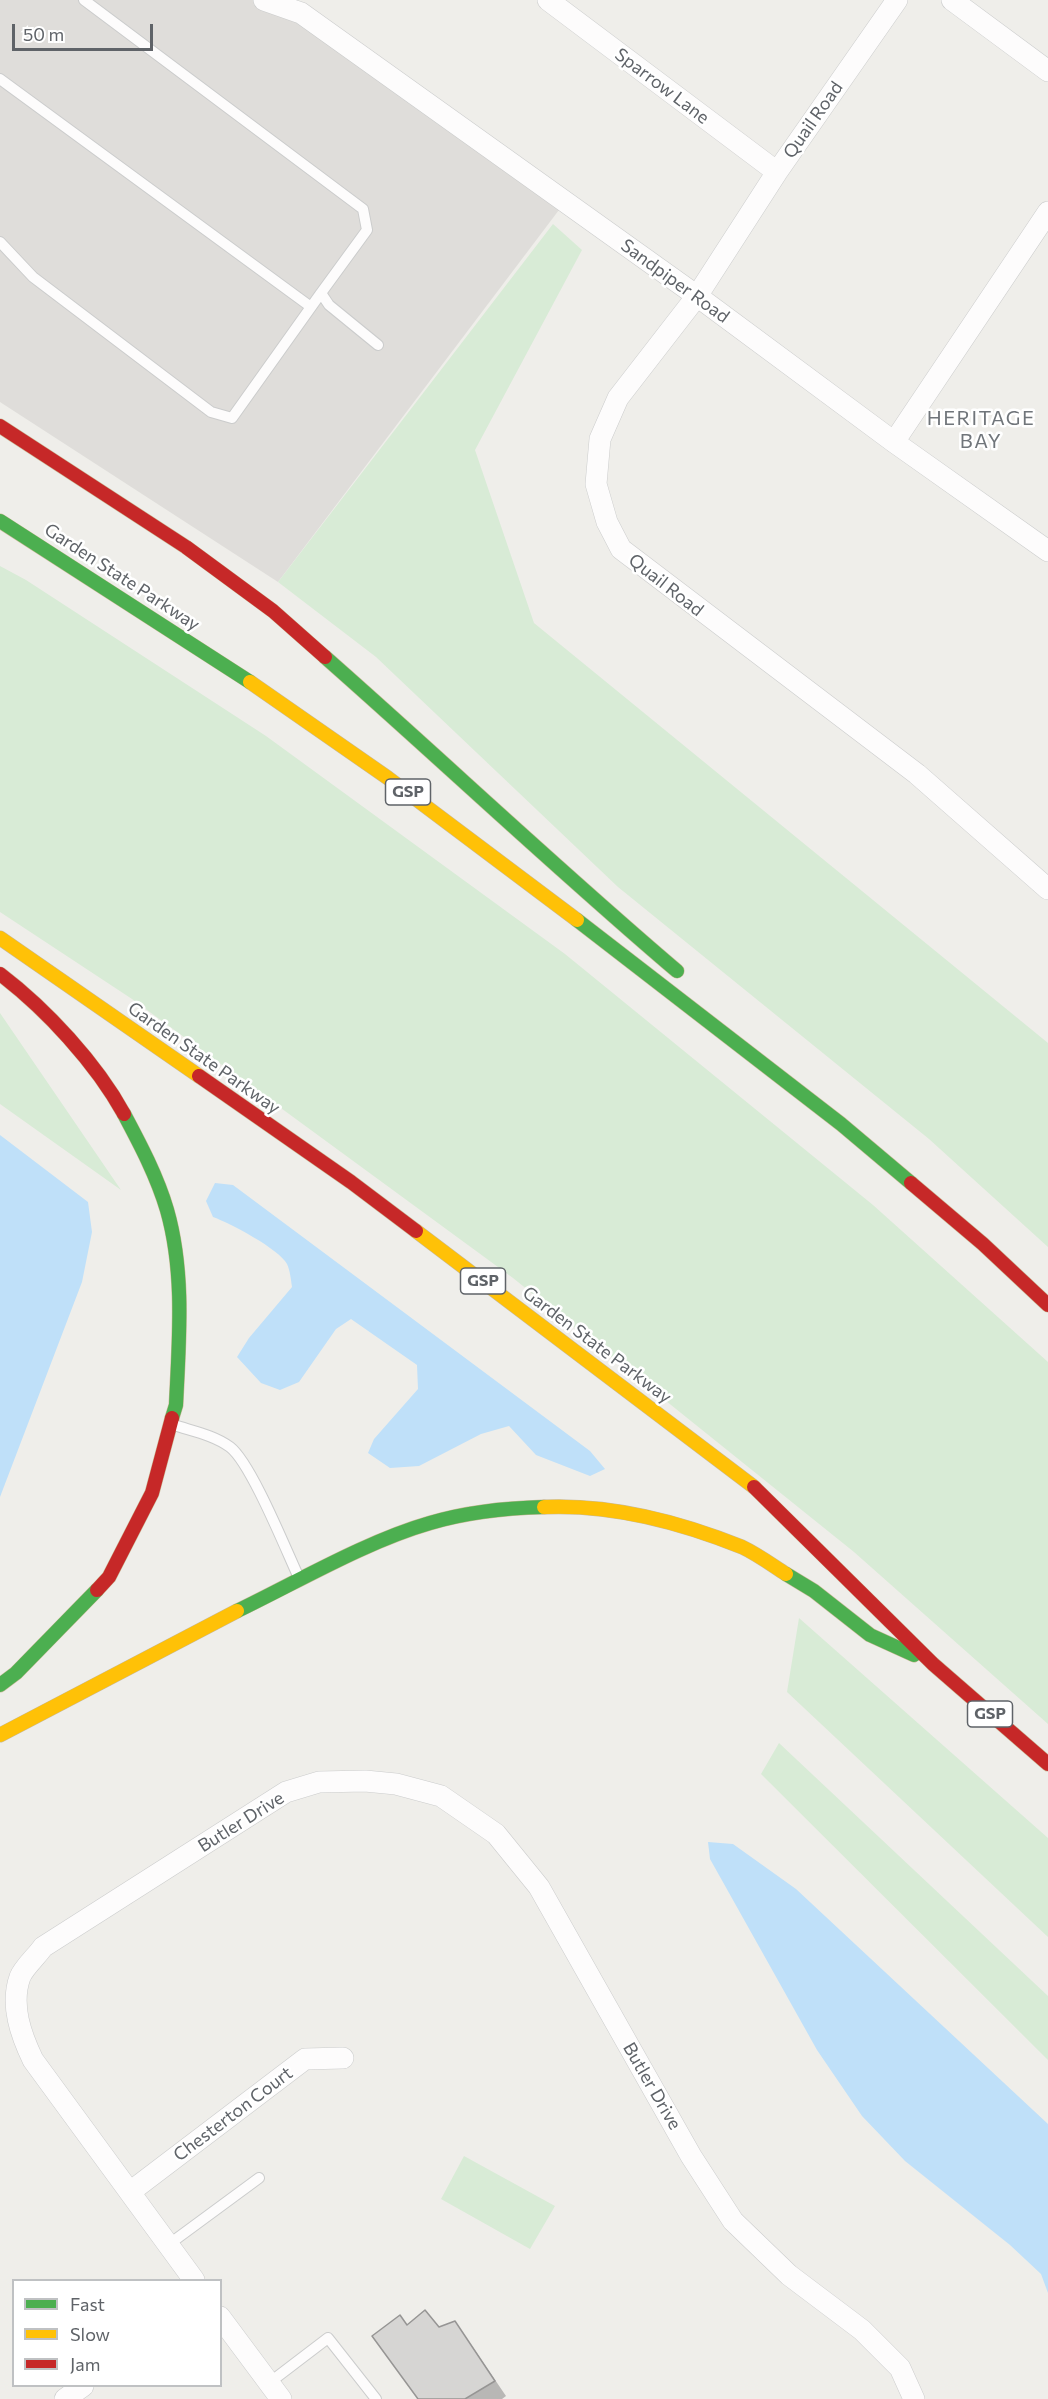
<!DOCTYPE html>
<style>
body{margin:0}
#map{position:relative;width:1048px;height:2399px;overflow:hidden;background:#efeeea;font-family:Commissioner,sans-serif}
canvas{display:block}
.legend{position:absolute;left:12px;top:2279px;width:210px;height:108px;box-sizing:border-box;background:#fff;border:2px solid #bfc1c3;margin:0;padding:8px 10px;list-style:none;font-size:18px;color:#5f6368}
.legend li{display:flex;align-items:center;gap:12px;height:30px}
.legend b{width:30px;border:2px solid #bfc1c3}
.scale{position:absolute;left:12px;top:24px;width:141px;height:27px;box-sizing:border-box;border:3px solid #5f6368;border-top:0;padding-left:8px;font-size:18px;line-height:21px;white-space:nowrap;color:#5f6368;-webkit-text-stroke:4px #fff;paint-order:stroke}
</style>
<div id="map">
<canvas width="1048" height="2399"></canvas>
<ul class="legend">
<li><b style="height:8px;background:#4caf50"></b>Fast</li>
<li><b style="height:8px;background:#ffc107"></b>Slow</li>
<li><b style="height:8px;background:#c62828"></b>Jam</li>
</ul>
<div class="scale">50 m</div>
</div>
<script>
const context = document.querySelector('canvas').getContext('2d');
context.lineJoin = 'round';
function fillPath(path, color) { context.fillStyle = color; context.fill(path, 'evenodd'); }
function strokePath(path, color, width, dash) { context.strokeStyle = color; context.lineWidth = width; context.lineCap = dash ? 'butt' : 'round'; context.setLineDash(dash || []); context.stroke(path); }
function label(font, color, halo, rows, align = 'center') {
  context.font = font + ' Commissioner,sans-serif'; context.lineWidth = 5; context.setLineDash([]); context.textBaseline = 'middle'; context.strokeStyle = halo; context.fillStyle = color; for (const [text, x, y, turn = 0] of rows) {
    context.save(); context.translate(x, y); context.rotate((+turn || 0) * Math.PI / 180); context.textAlign = isNaN(turn) ? turn : align; if (halo) context.strokeText(text, 0, 0); context.fillText(text, 0, 0); context.restore();
  }
}
fillPath(new Path2D(`
 M0,0H280L565,202L278,582L0,402Z`), '#dfddda');
fillPath(new Path2D(`
 M553,224L582,250L475,450L534,623L1048,1043V1247L929,1139L618,887L376,657L278,582Z
 M0,566L26,580L266,736L565,954L873,1205L1048,1362V1724L854,1552L513,1278L132,999L0,912Z
 M0,1013L121,1190L0,1104Z
 M799,1618L1048,1838V1937L787,1692Z
 M779,1743L1048,1996V2060L761,1774Z
 M464,2156L555,2206L530,2249L441,2199Z`), '#d8ebd6');
fillPath(new Path2D(`
 M0,1135L88,1202L92,1232L82,1282L0,1497Z
 M215,1183L233,1185L590,1451L605,1469L590,1476L536,1455L509,1426L481,1434L419,1466L390,1468L368,1453L374,1439L418,1389L417,1365L351,1319L336,1329L299,1382L280,1390L261,1383L237,1357L249,1338L292,1287C291,1280 290,1270 287,1264C279,1249 230,1223 213,1217L206,1201Z
 M708,1842L733,1844L796,1889L1048,2124V2293L1041,2274L1010,2245L905,2161L862,2116L817,2050L710,1859Z`), '#bfe0f9');
const lane = new Path2D(`
 M84,0L363,209L367,230L321,293L329,305L378,345
 M0,79L311,307
 M0,242L33,277L211,412L232,418L321,293
 M174,1425C192,1431 214,1435 230,1447C251,1463 286,1550 299,1578
 M168,2245L259,2178
 M269,2383L328,2338L376,2399`);
const street = new Path2D(`
 M264,0L301,13L697,296L894,442L1048,551
 M548,0L777,172
 M897,0L777,172L697,296L618,398L600,439L596,484L607,522L621,549L917,774L1048,889
 M952,0L1048,71
 M894,442L1048,212
 M130,2192L305,2059L343,2058
 M194,2280L33,2060C21,2035 10,2005 20,1977C24,1967 37,1956 43,1947L286,1792L319,1782L365,1781L396,1784L441,1796L496,1834L539,1887L691,2156L733,2221L789,2275L862,2330L900,2368L914,2399
 M220,2317L281,2399
 M65,2399L83,2386`);
const fast = new Path2D(`
 M0,521L250,682
 M325,657C443,761 557,869 677,971
 M577,920L841,1124L911,1183
 M124,1114C140,1144 157,1176 167,1210C185,1273 179,1340 176,1405L172,1418
 M786,1574L814,1591L870,1635L914,1655
 M237,1611C297,1582 367,1541 430,1523C467,1512 505,1508 544,1507
 M0,1685L16,1673L97,1590`);
const slow = new Path2D(`
 M250,682L388,778L577,920
 M0,938L199,1076
 M416,1231L754,1487
 M544,1507C611,1504 680,1522 742,1547C757,1554 772,1565 786,1574
 M0,1735L237,1611`);
const jam = new Path2D(`
 M0,426L186,547L273,611L325,657
 M0,974C46,1009 96,1063 124,1114
 M199,1076L351,1182L416,1231
 M911,1183L983,1244L1048,1305
 M754,1487L933,1664L1048,1764
 M97,1590L109,1577L152,1493L172,1418`);
strokePath(lane, '#cbcccc', 12);
strokePath(street, '#cbcccc', 22);
strokePath(fast, '#c8b996', 15);
strokePath(slow, '#c8b996', 15);
strokePath(jam, '#c8b996', 15);
strokePath(lane, '#fdfcfc', 10);
strokePath(street, '#fdfcfc', 21);
strokePath(fast, '#4caf50', 14);
strokePath(slow, '#ffc107', 14);
strokePath(jam, '#c62828', 14);
fillPath(new Path2D(`
 M455,2321L506,2396L502,2399H418L407,2325L439,2327Z`), '#b8b7b5');
const building = new Path2D(`
 M425,2310L439,2327L455,2321L495,2381L465,2399H418L372,2336L400,2315L407,2325Z`);
fillPath(building, '#d6d5d3');
strokePath(building, '#969594', 1.5);
for (const [x, y, w] of [
 [408,792,45],
 [483,1281,45],
 [990,1714,45]
]) { const box = new Path2D(); box.roundRect(x - w / 2, y - 13, w, 26, 4.5); context.fillStyle = '#fff'; context.fill(box); strokePath(box, '#5f6368', 1.5); }
label('bold 16px', '#5f6368', null, [
 ["GSP",408,792],
 ["GSP",483,1281],
 ["GSP",990,1714]
]);
label('18px', '#5f6368', '#fff', [
 ["Sparrow Lane",662,86,37],
 ["Quail Road",813,120,-55],
 ["Sandpiper Road",675,281,36],
 ["Garden State Parkway",122,577,33],
 ["Quail Road",666,585,38],
 ["Garden State Parkway",204,1058,35],
 ["Garden State Parkway",597,1345,37],
 ["Butler Drive",241,1822,-32],
 ["Butler Drive",652,2086,60],
 ["Chesterton Court",233,2114,-37]
]);
context.letterSpacing = '1.5px';
label('20px', '#70757a', '#fff', [
 ["HERITAGE",981,418],
 ["BAY",981,441]
]);
context.letterSpacing = '0px';
</script>
